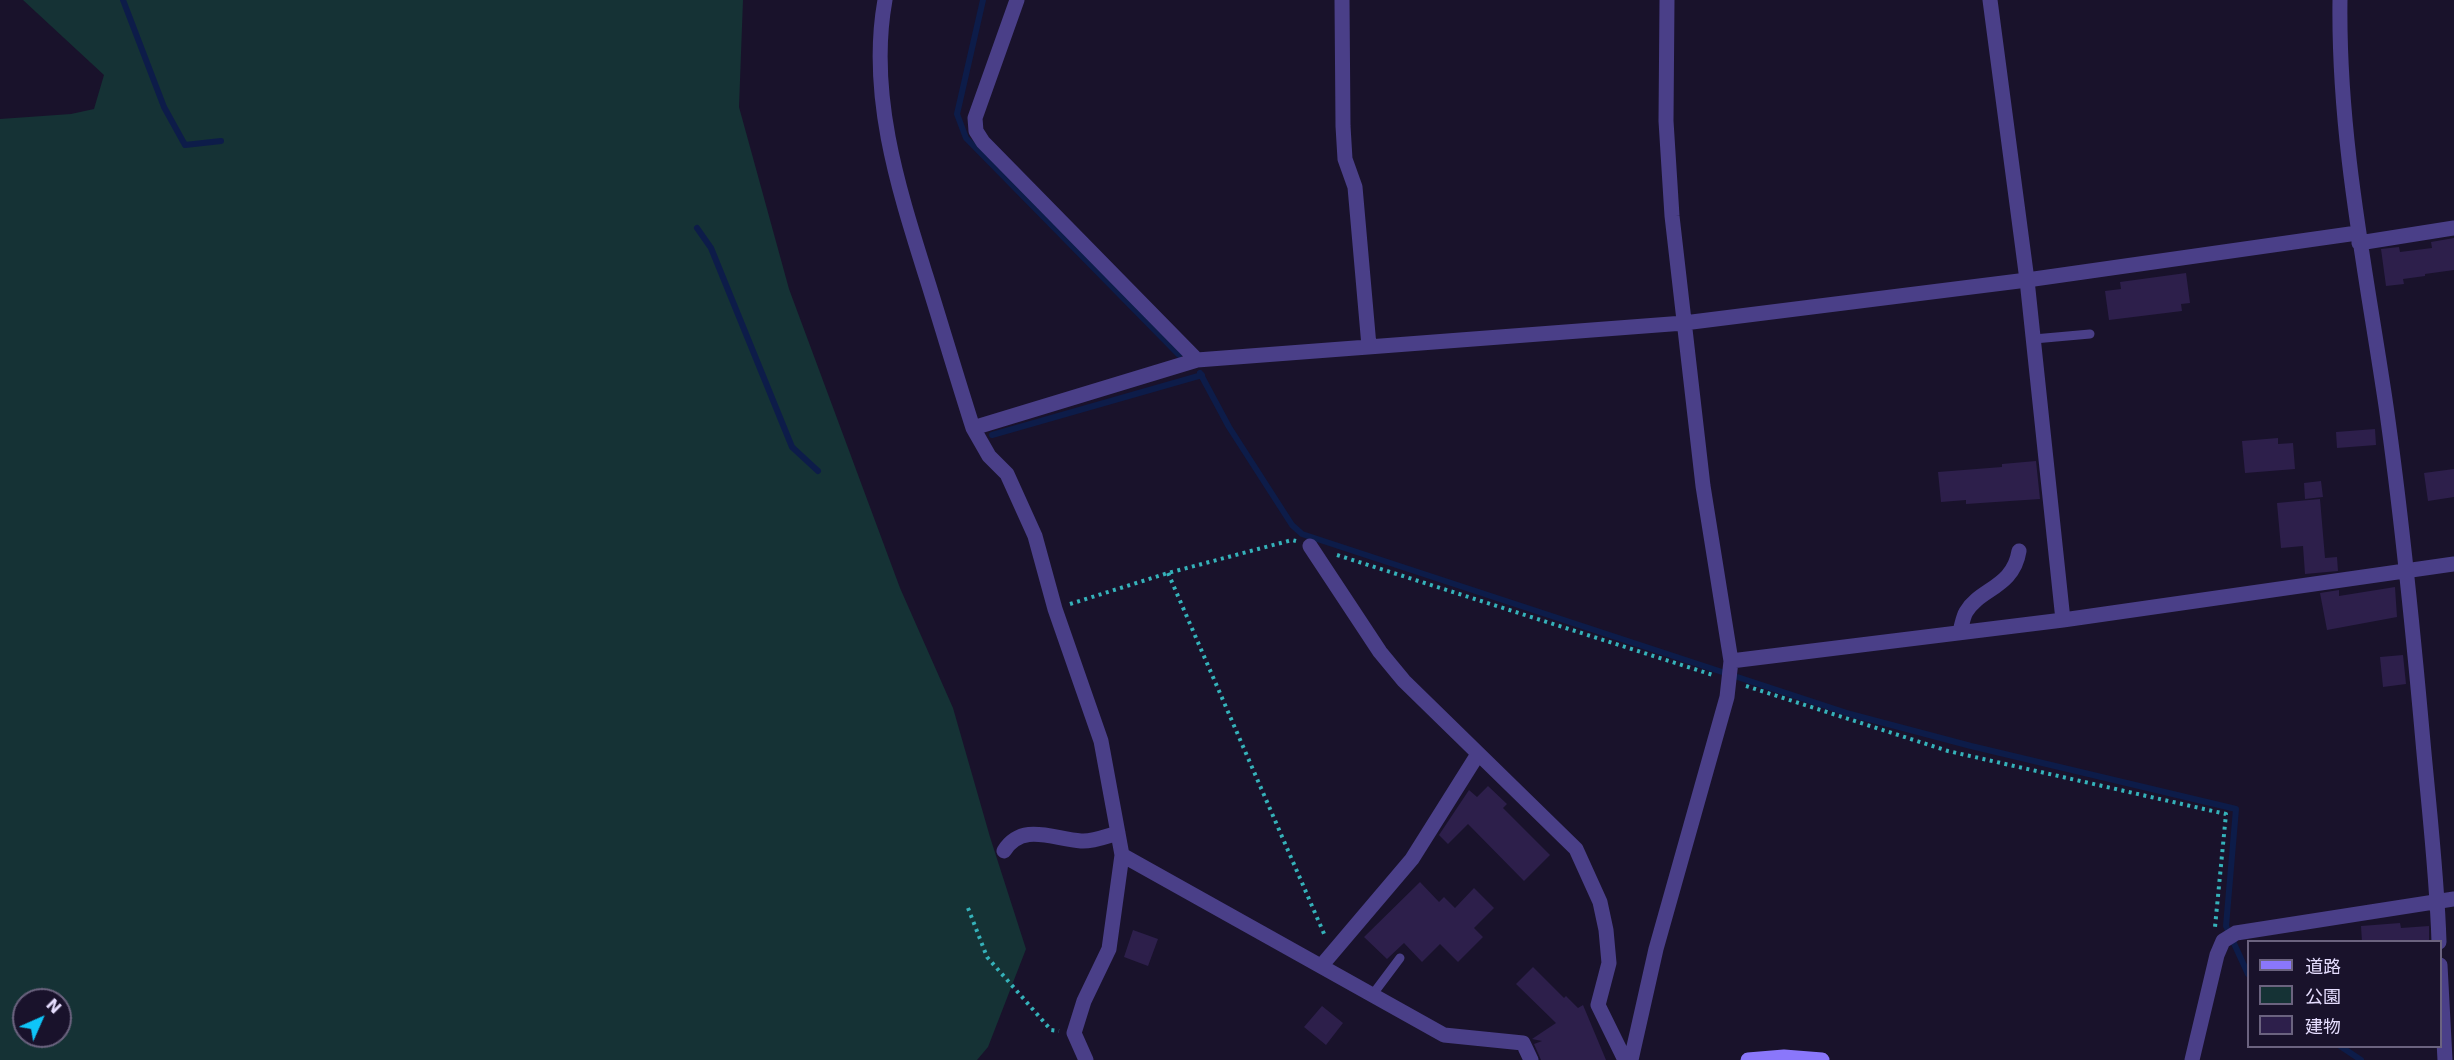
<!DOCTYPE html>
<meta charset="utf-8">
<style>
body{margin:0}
#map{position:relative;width:2454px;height:1060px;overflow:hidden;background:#19122b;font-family:"DejaVu Sans","Noto Sans JP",sans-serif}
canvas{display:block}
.legend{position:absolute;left:2247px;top:940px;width:195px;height:108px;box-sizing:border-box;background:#19122b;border:2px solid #6b637f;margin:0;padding:8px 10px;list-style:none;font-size:18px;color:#e5ddfe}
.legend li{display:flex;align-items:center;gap:12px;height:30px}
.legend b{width:30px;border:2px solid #6b637f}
.north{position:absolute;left:12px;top:988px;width:60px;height:60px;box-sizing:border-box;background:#19122b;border:2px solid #6b637f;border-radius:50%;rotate:45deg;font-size:16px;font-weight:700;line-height:24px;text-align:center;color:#e5ddfe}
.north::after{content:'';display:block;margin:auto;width:21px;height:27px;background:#0fc5f8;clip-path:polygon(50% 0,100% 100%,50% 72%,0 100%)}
</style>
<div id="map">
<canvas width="2454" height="1060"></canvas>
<ul class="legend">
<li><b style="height:8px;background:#8a77fb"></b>道路</li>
<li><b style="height:16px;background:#153235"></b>公園</li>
<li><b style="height:16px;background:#2d1f4b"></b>建物</li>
</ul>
<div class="north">N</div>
</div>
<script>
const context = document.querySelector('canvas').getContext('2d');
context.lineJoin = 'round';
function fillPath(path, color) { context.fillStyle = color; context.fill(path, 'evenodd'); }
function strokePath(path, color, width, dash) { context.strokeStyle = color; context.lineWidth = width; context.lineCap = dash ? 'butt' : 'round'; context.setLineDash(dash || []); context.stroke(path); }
fillPath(new Path2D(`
 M23,0H743L739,107L789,289L900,588L953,708L990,837L1026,949L988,1047L977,1060H0V119L71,114L94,109L104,75ZM24,1000H60V1036H24Z`), '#153235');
strokePath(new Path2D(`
 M123,0L164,107L185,145L221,141
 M983,0L957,114L966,138L1179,355
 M697,228L711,248L792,447L818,471
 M1200,373L1229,427L1292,525L1302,534L1850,714L1971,746L2236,809L2226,926L2248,974
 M992,435L1202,375
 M2340,1046L2361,1060`), '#0d1c49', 6);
fillPath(new Path2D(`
 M2454,238V270L2425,274V276L2403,279L2404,284L2386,286L2381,249L2399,247L2400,252L2432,248L2431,242Z
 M2186,273L2190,303L2181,304L2182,311L2109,320L2105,291L2121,289L2120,282Z
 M2375,429L2376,445L2337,448L2336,432Z
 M2278,438V444L2293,443L2295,469L2245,473L2242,441Z
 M2036,461L2040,499L1966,504V500L1941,502L1938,472L2002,467V464Z
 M2454,469V497L2428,501L2424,473Z
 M2321,481L2323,497L2305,499L2304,483Z
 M2320,499L2325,558L2337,557L2338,571L2305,574L2303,546L2281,548L2277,503Z
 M2395,587L2397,617L2327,630L2320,593L2339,590V596Z
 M2403,655L2406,684L2383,687L2380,657Z
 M1488,786L1507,804L1503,808L1550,855L1524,881L1468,824L1448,844L1439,835L1469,790L1477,797Z
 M1420,882L1439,902L1444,897L1455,908L1474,888L1494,908L1474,928L1483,937L1458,962L1440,944L1422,962L1404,943L1387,959L1364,937Z
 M2400,923L2401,928L2429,926V942H2362L2361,926Z
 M1133,930L1158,939L1148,966L1124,957Z
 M1533,967L1564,998L1566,996L1578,1008L1583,1005L1606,1060H1541L1534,1044L1542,1041L1532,1039L1556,1023L1516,984Z
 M1322,1006L1343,1023L1326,1045L1304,1027Z`), '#2d1f4b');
strokePath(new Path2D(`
 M1337,555L1713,675
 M1168,573L1325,936
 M1070,604L1168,573L1292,540L1296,541
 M1746,686L1948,751L2226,814L2215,927
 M968,908L987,957L1051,1030L1059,1031`), '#35b2ba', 4, [3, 4.5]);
strokePath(new Path2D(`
 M2034,339L2090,334
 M1373,994L1400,958`), '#4a3f88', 9);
strokePath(new Path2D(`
 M885,0C868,94 898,187 926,276C942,327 957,378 973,428L989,456L1007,474L1035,536L1055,609L1101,741L1122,855L1109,949L1084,1001L1074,1033L1086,1060
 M1017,0L975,118L976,131L983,142L1197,360
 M1342,0L1343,126L1345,159L1355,187L1369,346
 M1990,0L2027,280L2063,620
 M2340,0C2338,138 2366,271 2386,406C2402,518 2413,630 2423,742C2429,809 2437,875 2439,942
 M2359,243L2454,228
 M973,428L1197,360L1684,323L2027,280L2357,233
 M1310,546L1380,652L1404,681L1576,849L1600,902L1606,930L1609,963L1598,1005L1625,1060
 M1960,631C1962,625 1963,617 1966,612C1980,588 2013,588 2019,551
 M1731,661L2063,620L2454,564
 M1004,851C1022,822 1053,839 1081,841C1092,842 1107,836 1118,833
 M1122,855L1444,1035L1523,1043L1531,1060
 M1322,965L1412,859L1478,754
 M2440,965L2445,1060
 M1631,1060L1656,949L1727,697L1731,661L1703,486L1672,216L1666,121L1667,0
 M2192,1060L2217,955L2223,941L2236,933L2454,899`), '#4a3f88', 15);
strokePath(new Path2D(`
 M1748,1060L1784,1057L1822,1060`), '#8a77fb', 15);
</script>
